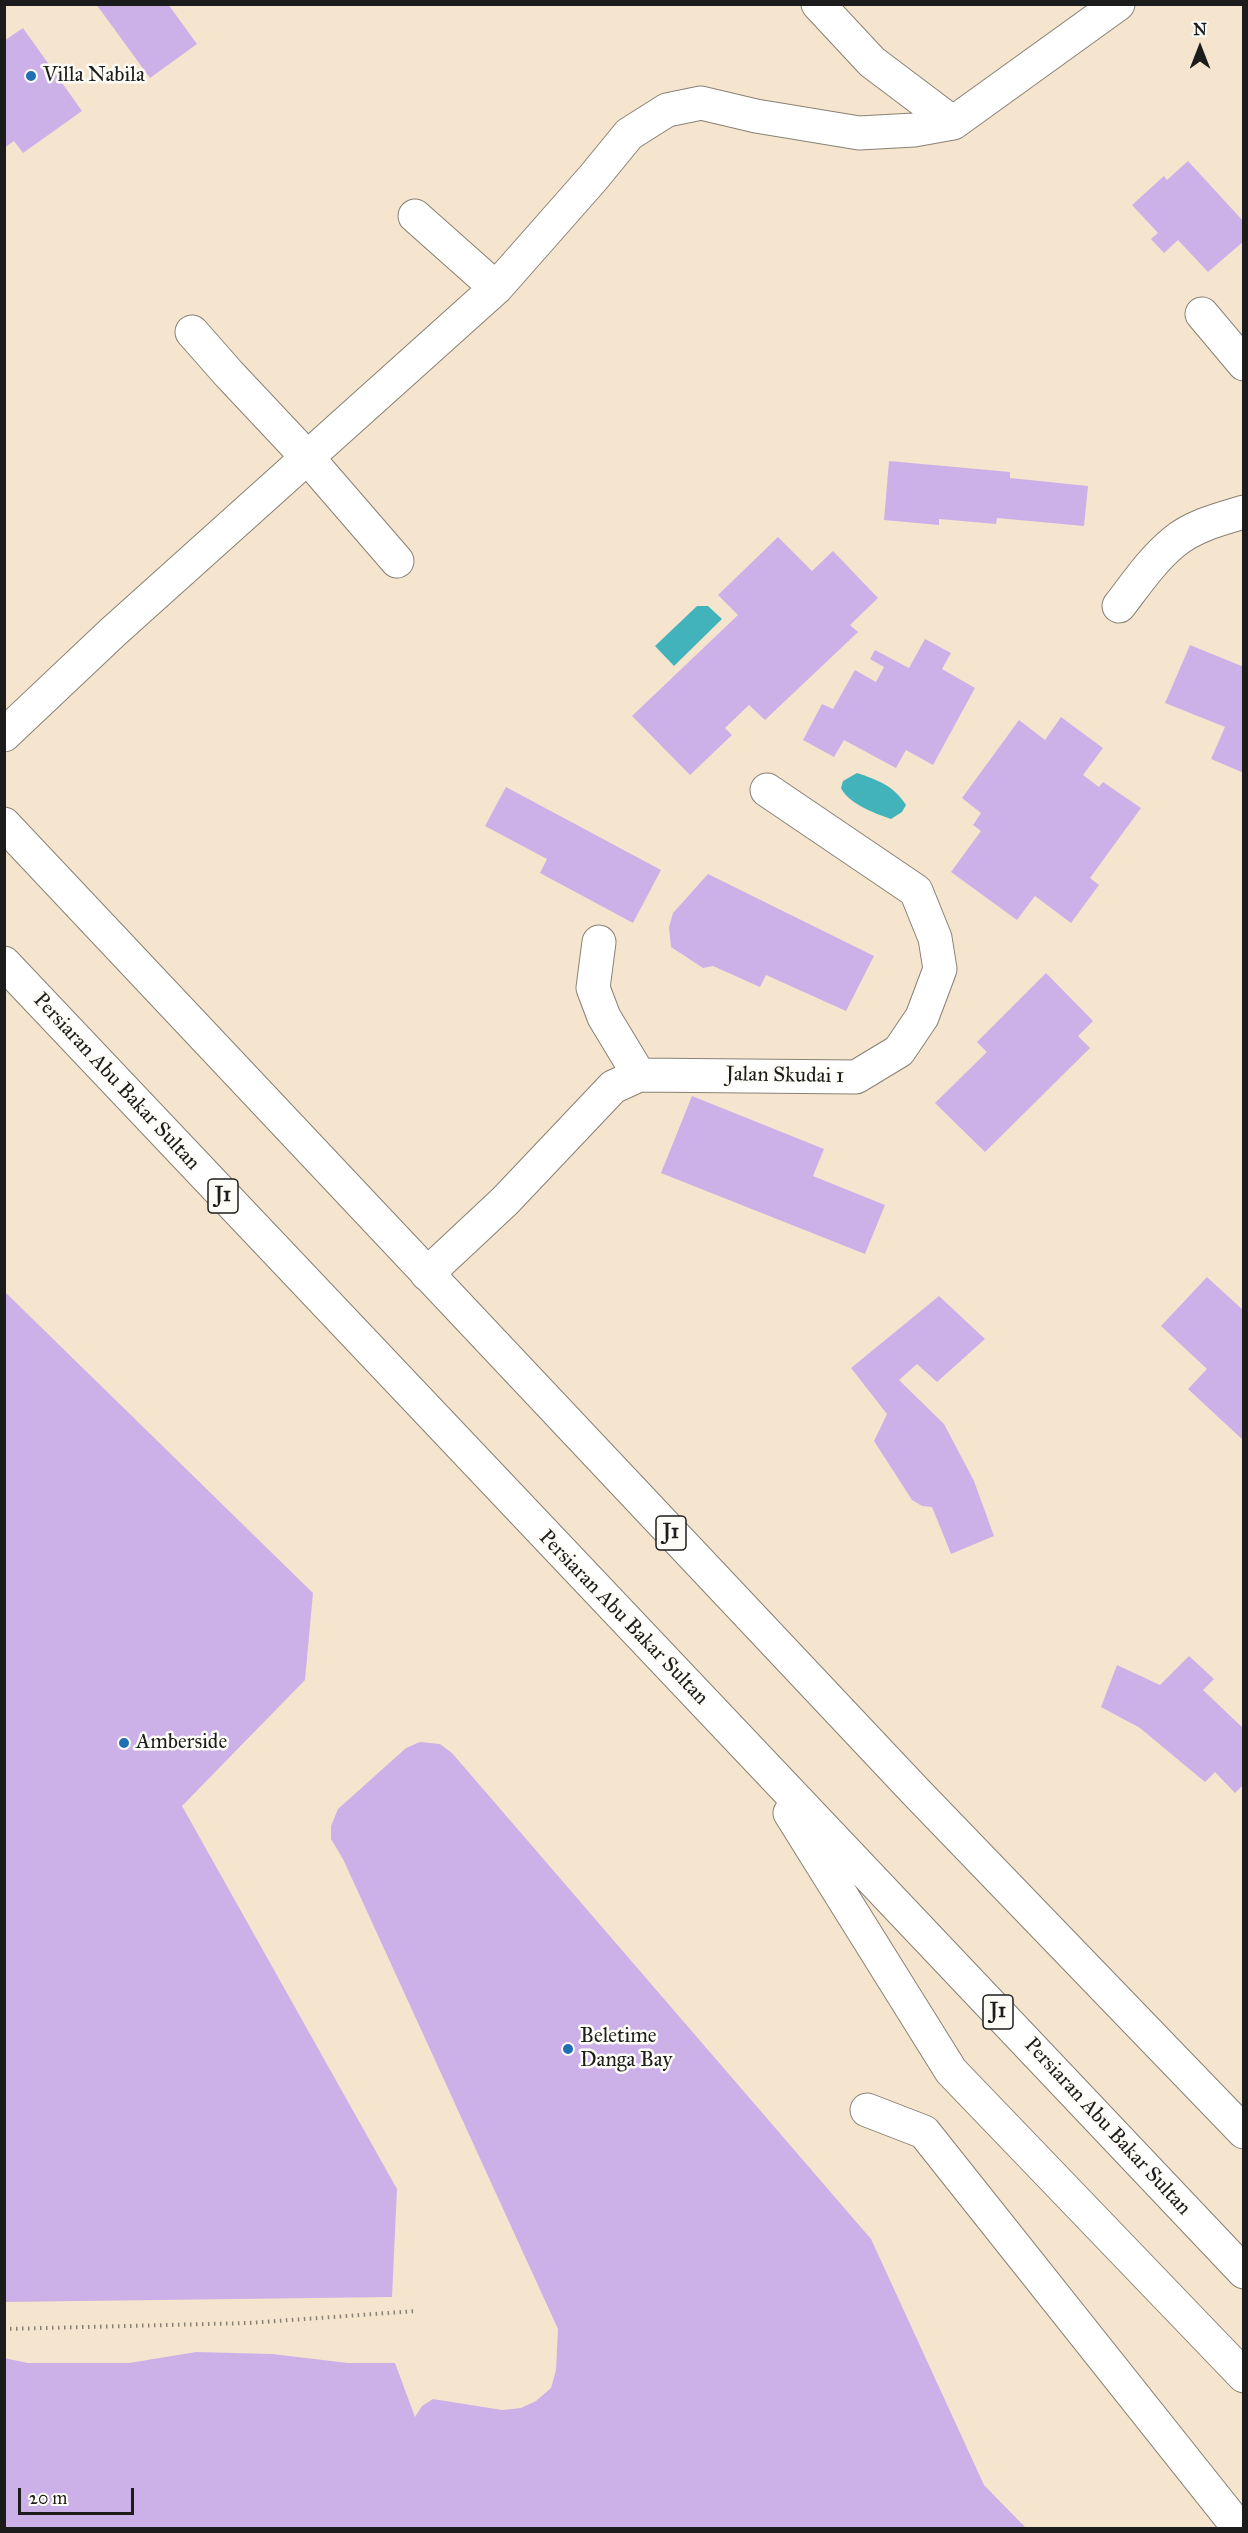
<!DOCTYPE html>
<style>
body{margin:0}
#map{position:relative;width:1248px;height:2533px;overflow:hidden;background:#f5e5ce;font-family:"IM FELL Great Primer",serif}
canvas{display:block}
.frame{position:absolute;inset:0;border:6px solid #1c1c1c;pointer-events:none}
.north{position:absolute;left:1170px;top:18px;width:60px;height:60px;-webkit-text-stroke:4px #fdfcf7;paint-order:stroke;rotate:0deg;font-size:16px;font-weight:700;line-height:24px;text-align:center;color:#1c1c1c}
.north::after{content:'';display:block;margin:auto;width:21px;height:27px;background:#1c1c1c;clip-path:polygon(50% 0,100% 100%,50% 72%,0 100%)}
.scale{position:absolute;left:18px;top:2488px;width:116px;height:27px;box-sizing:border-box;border:3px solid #1c1c1c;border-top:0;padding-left:8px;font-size:18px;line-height:21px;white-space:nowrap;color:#1c1c1c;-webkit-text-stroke:4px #fdfcf7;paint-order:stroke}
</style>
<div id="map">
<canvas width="1248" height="2533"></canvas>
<div class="frame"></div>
<div class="north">N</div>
<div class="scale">20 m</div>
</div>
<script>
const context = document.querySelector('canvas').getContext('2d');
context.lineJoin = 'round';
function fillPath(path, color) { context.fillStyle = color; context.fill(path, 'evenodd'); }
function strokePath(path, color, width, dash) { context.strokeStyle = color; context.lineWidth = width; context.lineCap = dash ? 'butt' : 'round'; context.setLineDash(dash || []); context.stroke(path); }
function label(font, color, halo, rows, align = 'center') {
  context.font = font + ' "IM FELL Great Primer",serif'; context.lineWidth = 5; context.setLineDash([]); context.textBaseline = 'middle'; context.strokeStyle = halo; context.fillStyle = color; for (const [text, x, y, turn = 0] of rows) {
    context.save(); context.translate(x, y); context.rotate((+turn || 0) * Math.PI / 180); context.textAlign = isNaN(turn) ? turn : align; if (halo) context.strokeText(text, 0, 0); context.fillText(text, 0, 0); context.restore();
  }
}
fillPath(new Path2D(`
 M697,606H708L722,619L674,666L655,646Z
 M857,773C878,780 894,786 906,805L902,812L891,819C874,813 849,804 841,788L843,781Z`), '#43b3bb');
fillPath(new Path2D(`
 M96,4H168L197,44L150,78Z
 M23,28L82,111L23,153L14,141L4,148V41Z
 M1188,161L1244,222V241L1208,272L1178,240L1164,253L1151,239L1158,233L1132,205L1164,176L1167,180Z
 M889,461L1010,472V478L1088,486L1084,526L997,518L996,524L939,519V525L884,520Z
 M778,537L812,571L833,551L878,598L850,625L858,632L765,720L749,705L725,728L732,735L690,775L632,716L738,615L718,595Z
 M925,639L951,653L942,669L975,688L933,765L906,750L896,768L844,740L834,757L803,740L822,704L833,709L855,670L876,682L884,667L870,659L875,650L909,668Z
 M1190,645L1244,667V773L1211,759L1225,727L1165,703Z
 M1061,717L1103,748L1083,775L1099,787L1103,782L1141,808L1090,878L1099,885L1071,923L1035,896L1017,920L951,872L981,831L973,825L981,813L962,798L1019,720L1045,740Z
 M506,787L661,870L633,923L540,873L547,859L485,826Z
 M708,874L874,956L846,1011L766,975L760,987L713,966L703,968L671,947L669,927L673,913Z
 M1046,973L1093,1021L1078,1036L1090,1048L985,1152L935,1103L987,1052L977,1042Z
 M692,1096L824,1149L813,1176L885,1205L865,1254L661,1173Z
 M1207,1277L1244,1311V1441L1188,1389L1207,1369L1161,1326Z
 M4,1291L313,1593L305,1680L182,1806L397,2189L392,2297L4,2302Z
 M939,1296L985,1339L937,1382L917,1364L899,1380L944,1424L974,1481L994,1536L951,1554L932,1507L922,1506L912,1500L874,1441L887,1414L851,1368Z
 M1189,1656L1214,1679L1203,1690L1244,1729V1784L1235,1793L1215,1772L1205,1782L1140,1728L1101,1707L1117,1665L1160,1685Z
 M420,1742L440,1744L452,1753L871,2239L984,2485L1026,2528H4V2358L28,2363H129L196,2352L272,2354L348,2363H395L415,2417L422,2406L433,2399L502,2410L521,2408L536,2401L551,2388L556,2370L558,2329L343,1859L331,1839V1826L338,1809L406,1748Z`), '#ccb1e8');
const minor = new Path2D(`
 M818,4L872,62L953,123
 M415,216L496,288
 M1202,314L1244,364
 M192,332L229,374L307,457L397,561
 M1119,606C1136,584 1152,560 1174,542C1193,526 1220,519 1244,512
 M4,735L113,632L496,288L593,178L629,134L667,110L701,103L756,116L859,133L914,130L953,123L1118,4
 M599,942L593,988L604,1017L639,1075
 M427,1274L505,1201L613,1087L639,1075L856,1077L899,1051L922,1017L940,969L935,938L916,891L767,790
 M867,2110L924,2132L1239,2528`);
const highway = new Path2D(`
 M4,824L916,1792L1244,2132
 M4,963C416,1401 831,1836 1244,2272
 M790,1813L951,2071L1244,2376`);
strokePath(minor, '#888075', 35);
strokePath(highway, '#888075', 35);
strokePath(new Path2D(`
 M4,2329L249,2323L416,2311`), '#888075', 4, [1.5, 4.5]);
strokePath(minor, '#fff', 33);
strokePath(highway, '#fff', 33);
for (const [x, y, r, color] of [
 [31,76,6,"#1f6fb2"],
 [124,1743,6,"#1f6fb2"],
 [568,2049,6,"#1f6fb2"]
]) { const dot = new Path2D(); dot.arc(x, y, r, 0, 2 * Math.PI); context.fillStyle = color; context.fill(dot); strokePath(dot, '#fdfcf7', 2); }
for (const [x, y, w] of [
 [223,1196,30],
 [671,1533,30],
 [998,2012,30]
]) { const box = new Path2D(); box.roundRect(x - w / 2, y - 17, w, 34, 4.5); context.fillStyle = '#fdfcf7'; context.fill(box); strokePath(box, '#1c1c1c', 1.5); }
label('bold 20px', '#1c1c1c', null, [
 ["J1",223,1196],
 ["J1",671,1533],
 ["J1",998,2012]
]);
label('21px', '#1c1c1c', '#fdfcf7', [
 ["Villa Nabila",43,76],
 ["Amberside",136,1743],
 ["Beletime",580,2037],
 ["Danga Bay",580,2061]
], 'left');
label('21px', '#1c1c1c', '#fdfcf7', [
 ["Jalan Skudai 1",785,1076,1],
 ["Persiaran Abu Bakar Sultan",116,1082,47],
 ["Persiaran Abu Bakar Sultan",623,1618,46],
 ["Persiaran Abu Bakar Sultan",1107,2127,47]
]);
</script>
